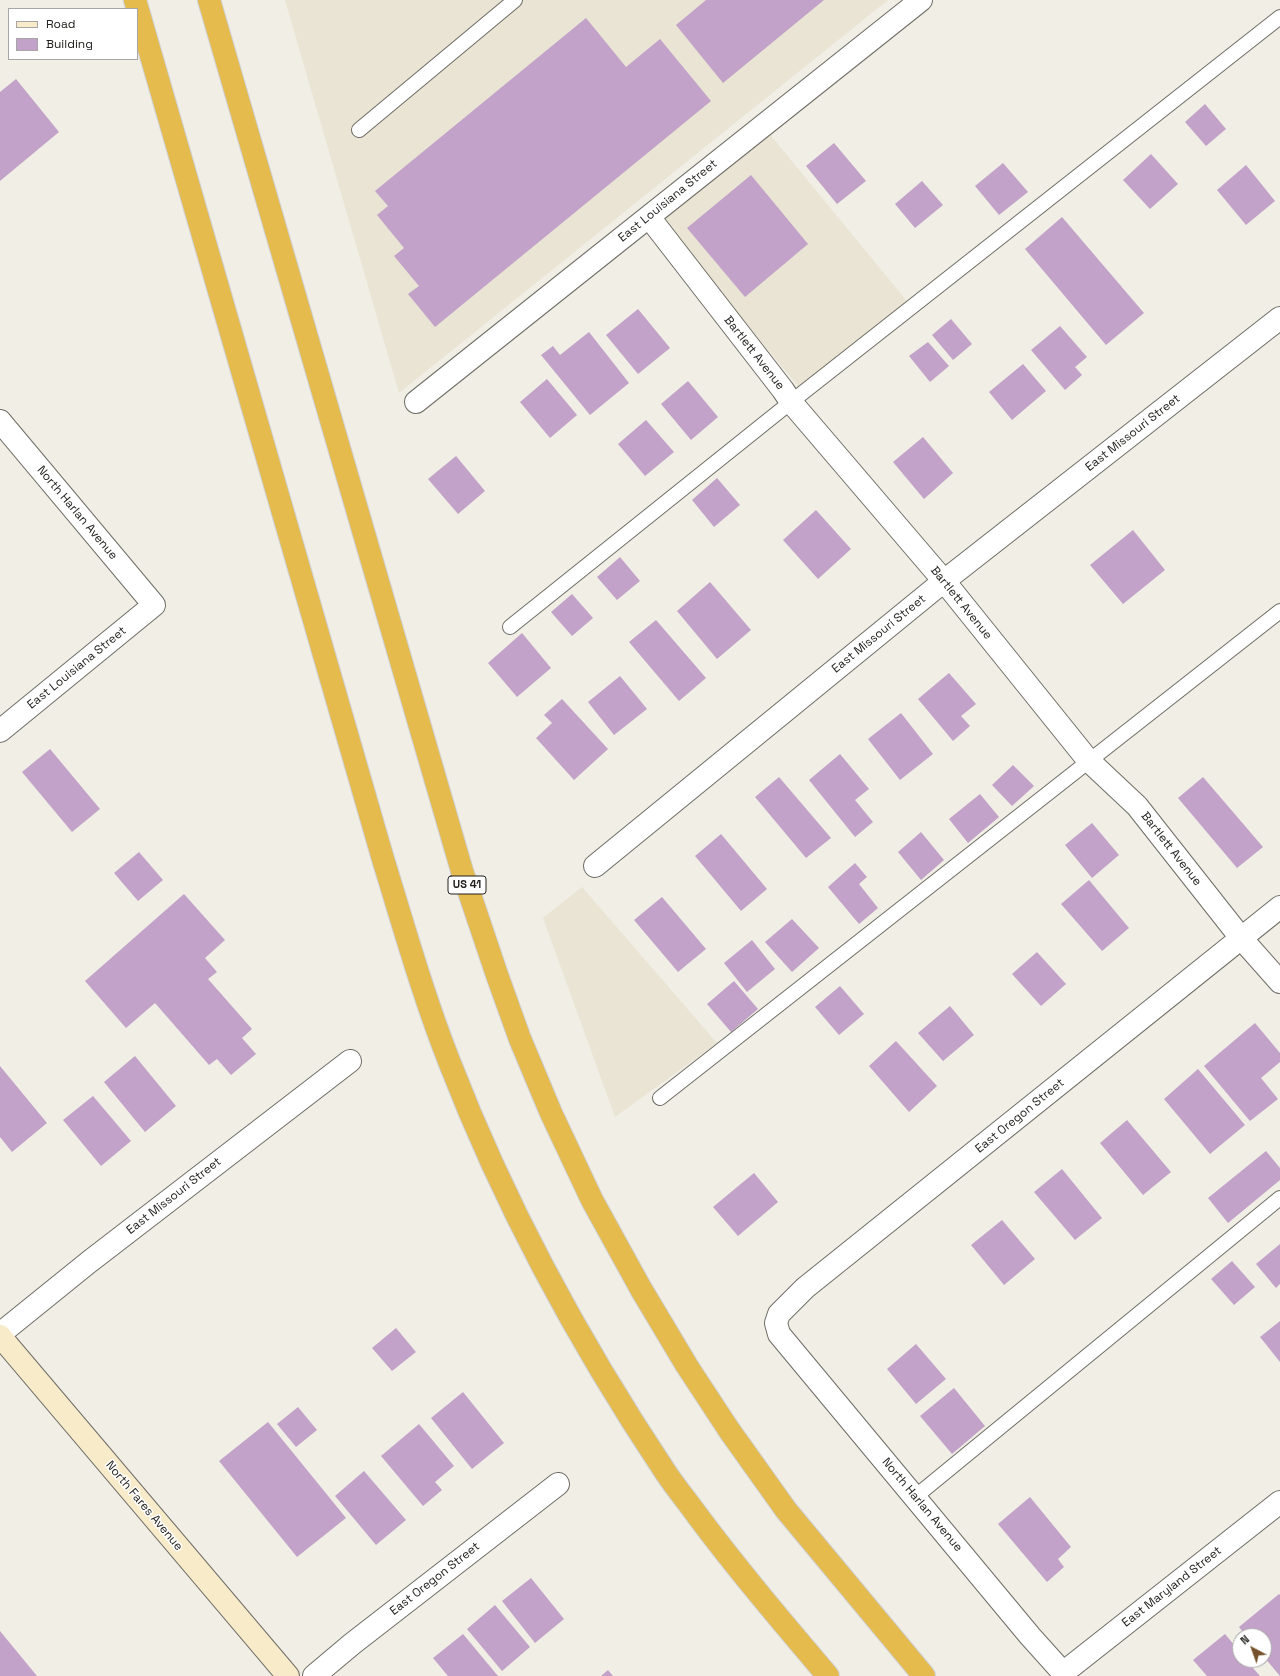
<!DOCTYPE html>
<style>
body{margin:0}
#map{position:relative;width:1280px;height:1676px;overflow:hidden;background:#f0eee5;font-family:"Space Grotesk",sans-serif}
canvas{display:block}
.legend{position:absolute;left:8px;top:8px;width:130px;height:52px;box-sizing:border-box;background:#fff;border:1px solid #a7a6a5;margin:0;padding:5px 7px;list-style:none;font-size:12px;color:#22211e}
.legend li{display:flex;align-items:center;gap:8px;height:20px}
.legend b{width:20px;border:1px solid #a7a6a5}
.north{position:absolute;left:1232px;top:1628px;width:40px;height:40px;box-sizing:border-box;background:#fff;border:1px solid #a7a6a5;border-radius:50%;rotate:319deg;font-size:11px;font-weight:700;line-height:16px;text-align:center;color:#22211e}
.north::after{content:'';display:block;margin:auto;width:14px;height:18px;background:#75522b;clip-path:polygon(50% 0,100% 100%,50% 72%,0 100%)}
</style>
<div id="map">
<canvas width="1280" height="1676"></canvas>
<ul class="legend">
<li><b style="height:5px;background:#f7ebca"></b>Road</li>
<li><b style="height:11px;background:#c2a2c9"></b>Building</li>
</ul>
<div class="north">N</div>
</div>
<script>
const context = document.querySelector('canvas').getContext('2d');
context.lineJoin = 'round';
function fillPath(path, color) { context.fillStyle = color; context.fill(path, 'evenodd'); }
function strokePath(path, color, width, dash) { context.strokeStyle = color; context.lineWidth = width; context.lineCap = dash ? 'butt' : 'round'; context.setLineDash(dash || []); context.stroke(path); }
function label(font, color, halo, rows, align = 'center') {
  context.font = font + ' "Space Grotesk",sans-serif'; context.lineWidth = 3; context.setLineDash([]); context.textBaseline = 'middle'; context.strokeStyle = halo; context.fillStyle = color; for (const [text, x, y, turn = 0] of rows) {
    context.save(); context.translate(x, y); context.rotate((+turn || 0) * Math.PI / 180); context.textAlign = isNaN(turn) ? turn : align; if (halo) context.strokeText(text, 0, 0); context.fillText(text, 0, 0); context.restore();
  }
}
fillPath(new Path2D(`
 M285,0H888L399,393Z
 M768,132L910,305L802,391L660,219Z
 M582,887L717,1043L615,1117L543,918Z`), '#e9e4d4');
fillPath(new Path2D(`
 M706,0H824L723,83L676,25Z
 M586,18L626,67L660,39L711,101L435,327L408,294L419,286L394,256L404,248L377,215L388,206L375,191Z
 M16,79L59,132L0,181V92Z
 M1205,104L1226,129L1206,146L1185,122Z
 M834,143L866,181L837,204L806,166Z
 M1151,154L1178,184L1150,209L1123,180Z
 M1003,163L1028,192L999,215L975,186Z
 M1246,165L1275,201L1246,225L1217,190Z
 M751,175L808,244L745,297L687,228Z
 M922,181L943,205L915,228L895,204Z
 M1062,217L1144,313L1106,345L1025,249Z
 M638,309L670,348L638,374L606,335Z
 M951,319L972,344L953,360L932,335Z
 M1060,326L1087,357L1075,367L1082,375L1065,390L1031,350Z
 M589,332L629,383L590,415L541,355L553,346L560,355Z
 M928,342L949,366L930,382L909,356Z
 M1023,364L1046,391L1012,420L989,392Z
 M547,379L577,415L550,438L520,402Z
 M688,381L718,417L691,440L661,404Z
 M646,420L674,452L645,476L618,444Z
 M923,437L953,473L924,499L893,462Z
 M456,456L485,491L458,514L428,479Z
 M717,478L740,505L714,527L692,500Z
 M816,510L851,549L818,579L783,540Z
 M1133,530L1165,570L1123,604L1090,565Z
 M620,557L640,581L617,600L597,577Z
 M710,582L751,630L717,659L677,611Z
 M572,594L593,618L572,636L551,612Z
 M656,620L706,678L679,701L629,642Z
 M522,633L551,668L517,697L488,663Z
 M949,673L976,704L961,716L970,726L953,741L918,699Z
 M620,676L647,709L614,735L588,702Z
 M562,699L608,749L574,780L536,738L552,723L544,715Z
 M901,713L933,754L900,780L868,739Z
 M50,749L100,809L72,832L22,772Z
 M840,754L869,789L855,800L873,822L855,837L809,780Z
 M1013,765L1034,786L1012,806L992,785Z
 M779,777L831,838L806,858L755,797Z
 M1203,777L1263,847L1237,868L1178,798Z
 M980,794L999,817L968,843L949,819Z
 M1092,823L1119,855L1092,878L1065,845Z
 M921,832L944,860L921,880L898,852Z
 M721,834L767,889L741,911L695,856Z
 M139,852L163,880L138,901L114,873Z
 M855,863L867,877L859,884L878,908L859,924L828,887Z
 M1089,880L1129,928L1102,951L1061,904Z
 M184,894L225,940L205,958L217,972L208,979L252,1029L242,1038L256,1054L231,1075L217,1059L209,1065L155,1003L126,1028L85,981Z
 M662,897L706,949L678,972L634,920Z
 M792,919L819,948L792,972L765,942Z
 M752,940L775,969L747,992L724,963Z
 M1037,952L1066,984L1041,1006L1012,974Z
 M734,981L758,1009L731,1032L707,1004Z
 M840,986L864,1014L839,1035L815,1007Z
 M950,1006L974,1035L943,1061L918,1033Z
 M1255,1023L1280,1053V1062L1261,1078L1278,1099L1250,1121L1204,1066Z
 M896,1041L937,1086L909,1112L869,1066Z
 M135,1056L176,1106L145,1132L104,1082Z
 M0,1066L47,1123L12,1152L0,1137Z
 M1198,1069L1245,1125L1210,1154L1164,1099Z
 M93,1096L131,1141L101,1166L63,1120Z
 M1127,1120L1171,1172L1143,1195L1100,1143Z
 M1266,1151L1280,1168V1180L1228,1223L1208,1198Z
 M1062,1169L1102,1218L1075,1240L1034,1192Z
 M754,1173L778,1202L738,1236L713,1207Z
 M1002,1220L1035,1259L1004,1285L971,1245Z
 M1280,1244V1284L1276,1288L1256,1264Z
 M1232,1261L1255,1287L1234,1305L1211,1279Z
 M1280,1321V1362L1260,1337Z
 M396,1328L416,1352L392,1371L372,1348Z
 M916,1344L946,1379L916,1404L887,1369Z
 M954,1388L985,1426L952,1454L920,1416Z
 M463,1392L504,1443L472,1469L431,1418Z
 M298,1407L317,1430L296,1447L277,1424Z
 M268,1422L346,1518L297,1557L219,1461Z
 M419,1424L454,1466L435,1482L442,1490L423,1506L381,1456Z
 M364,1471L406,1520L376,1545L335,1496Z
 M1030,1497L1071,1547L1058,1559L1064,1567L1047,1582L998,1524Z
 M531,1578L564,1619L535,1643L502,1601Z
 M1279,1594L1280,1595V1676L1264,1657V1636H1246L1239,1627Z
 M495,1605L530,1647L502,1671L467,1629Z
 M0,1631L37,1676H0Z
 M463,1634L498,1676H448L433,1658Z
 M1225,1634L1240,1652V1660H1246L1260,1676H1207L1193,1660Z
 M608,1670L613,1676H601Z`), '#c2a2c9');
const lane = new Path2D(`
 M359,130L515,0
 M510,627L791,402L1280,17
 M660,1098L1280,611
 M915,1497L1280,1198`);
const street = new Path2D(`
 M649,217L783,390L791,402L944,581L1088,760L1137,806L1241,938L1280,982
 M416,402L921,0
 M0,421L154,605L0,731
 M595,866L944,581L1280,318
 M0,1334L89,1262L350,1061
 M1063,1673L1280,1502
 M314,1676L352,1644L558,1484
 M1066,1676L1030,1636L779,1334L776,1323L779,1314L805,1288L1280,907`);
const secondary = new Path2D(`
 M0,1336L288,1676`);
const highway = new Path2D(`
 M135,0L383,859C404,927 423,995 449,1061C505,1206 580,1344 666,1473C676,1488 687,1501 697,1515C738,1570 783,1623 828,1676
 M209,0L462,871L497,975L520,1039L551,1113L592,1200L641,1289L687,1366L729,1430L786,1510L924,1676`);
strokePath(lane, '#6f6d66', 16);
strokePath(street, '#6f6d66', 24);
strokePath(secondary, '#6f6d66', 24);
strokePath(highway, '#cecece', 24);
strokePath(lane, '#fff', 14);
strokePath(street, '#fff', 22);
strokePath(secondary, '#f7ebca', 22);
strokePath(highway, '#e5bb4d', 22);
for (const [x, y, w] of [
 [467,885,38]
]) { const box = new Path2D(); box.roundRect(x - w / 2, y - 9, w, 18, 3); context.fillStyle = '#fff'; context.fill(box); strokePath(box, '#22211e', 1); }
label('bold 11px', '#22211e', null, [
 ["US 41",467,885]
]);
label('12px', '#22211e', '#fff', [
 ["East Louisiana Street",668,201,-39],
 ["Bartlett Avenue",754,353,52],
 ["East Missouri Street",1133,433,-38],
 ["North Harlan Avenue",77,513,50],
 ["Bartlett Avenue",961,603,51],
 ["East Missouri Street",879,634,-39],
 ["East Louisiana Street",77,668,-39],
 ["Bartlett Avenue",1171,849,52],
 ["East Oregon Street",1020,1116,-39],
 ["East Missouri Street",174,1196,-38],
 ["North Harlan Avenue",922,1505,50],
 ["North Fares Avenue",144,1506,50],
 ["East Oregon Street",435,1579,-38],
 ["East Maryland Street",1172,1587,-38]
]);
</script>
